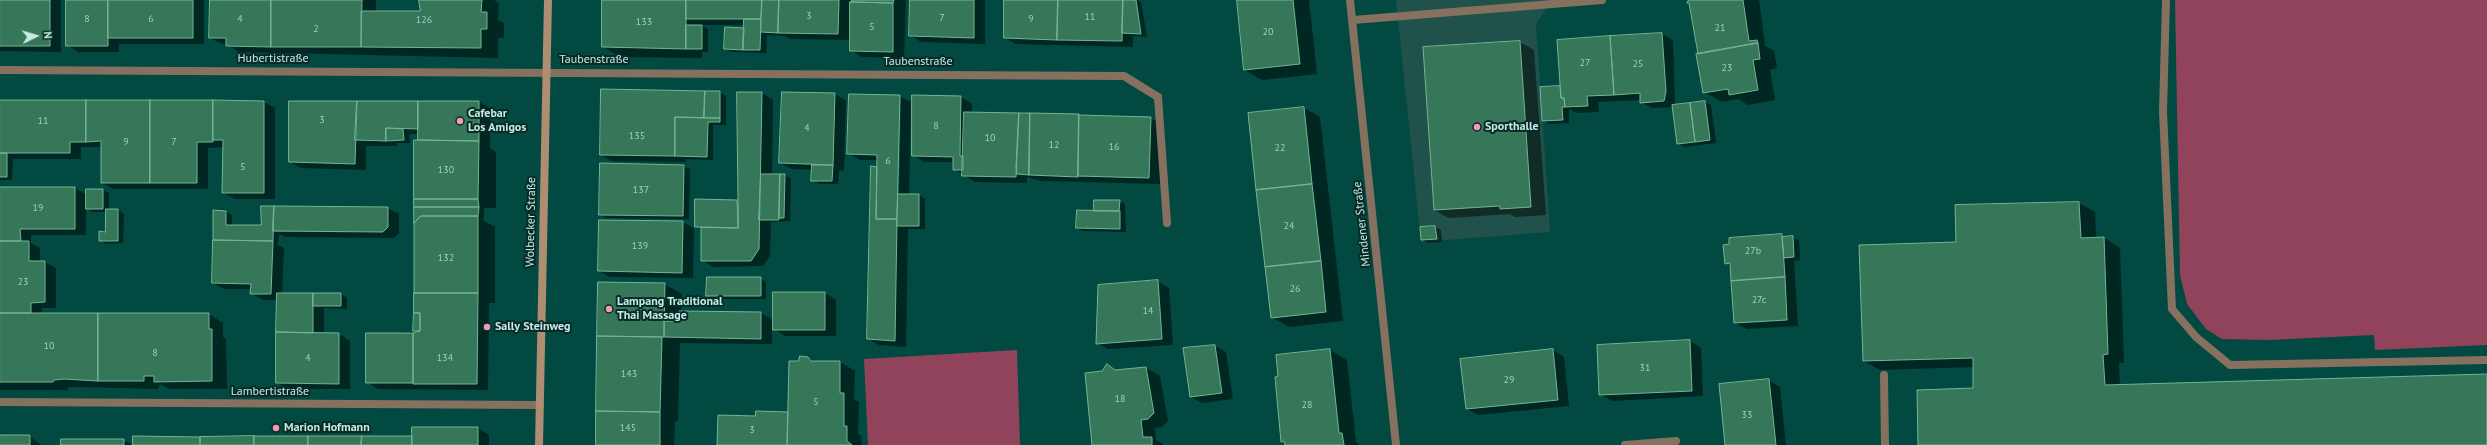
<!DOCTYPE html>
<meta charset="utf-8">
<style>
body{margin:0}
#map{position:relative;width:2487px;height:445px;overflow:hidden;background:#014941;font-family:"PT Sans",sans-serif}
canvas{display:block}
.north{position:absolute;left:16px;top:16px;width:40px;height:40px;-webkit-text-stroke:3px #082b27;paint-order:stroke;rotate:85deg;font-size:11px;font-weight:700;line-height:16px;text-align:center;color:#c5ebe4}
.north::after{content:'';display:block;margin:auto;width:14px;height:18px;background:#c5ebe4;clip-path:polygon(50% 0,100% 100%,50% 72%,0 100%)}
</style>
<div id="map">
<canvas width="2487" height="445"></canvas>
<div class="north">N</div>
</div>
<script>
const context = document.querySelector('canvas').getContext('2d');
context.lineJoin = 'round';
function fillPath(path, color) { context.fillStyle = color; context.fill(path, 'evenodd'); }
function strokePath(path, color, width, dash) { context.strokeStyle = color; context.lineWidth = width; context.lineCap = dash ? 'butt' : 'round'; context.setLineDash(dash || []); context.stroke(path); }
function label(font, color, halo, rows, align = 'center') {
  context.font = font + ' "PT Sans",sans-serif'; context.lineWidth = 4; context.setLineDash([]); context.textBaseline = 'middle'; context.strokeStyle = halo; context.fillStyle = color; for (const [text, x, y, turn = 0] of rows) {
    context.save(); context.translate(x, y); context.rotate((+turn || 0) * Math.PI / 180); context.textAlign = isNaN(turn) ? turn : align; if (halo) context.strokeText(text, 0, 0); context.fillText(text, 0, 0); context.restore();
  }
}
fillPath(new Path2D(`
 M1396,0H1552L1536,24L1550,232L1421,242Z`), '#20514a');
fillPath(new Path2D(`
 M2175,0H2487V345L2375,350L2374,335L2269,340L2222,339L2206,329L2187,304L2180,275Z
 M1017,350L1020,445H868L864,359Z`), '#91435b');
fillPath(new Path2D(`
 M0,0H61V52L0,51Z
 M67,0H204V44H119V52H78L67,45Z
 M211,0H376V12H421L420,0H494L499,3L498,20L504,23V38H498V58L239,52L227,44H222L210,38Z
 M603,0H851L850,21H852L853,0H906L904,58L862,57L851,50V40L790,39L785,36L767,35L766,53L731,52L725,49L745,29V25H701L708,29V52H702V58L620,57L603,47Z
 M911,0H985V44L921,42L910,35Z
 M1005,0H1137L1141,2L1147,37L1133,36V47L1016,44L1005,38Z
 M1238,0H1309L1317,74L1262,80L1245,70Z
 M1688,0H1759L1765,46L1774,51L1777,68L1770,70L1775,100L1748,105L1738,99L1722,102L1704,92Z
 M1662,34L1673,40L1675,106L1705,102L1711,105L1716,143L1684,147L1678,143L1673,107L1652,108L1641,102V100L1598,102L1599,112L1577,113L1569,109V123L1549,124L1543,120L1541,87L1561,86Z
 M1520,42L1534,50L1546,215L1515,217L1510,214L1449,218L1434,210Z
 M705,92H720L726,96V125H713V160L686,159V162L612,161L601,155Z
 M738,93H762L773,100L772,175H785L791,179L790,221L771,222L770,256L763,266L713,267L702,260V230L696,226L737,201L739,202Z
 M835,94L846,101L844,171L839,170L838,184H819L812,180L813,170L792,169L780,163Z
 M850,95L901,97L899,96L897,195H899L901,97L911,102L909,195H919L925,199V229H908L906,347L879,345L868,339L872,168H878V160H860L848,153Z
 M913,96L961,97L972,104V113L1150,118L1162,124L1160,184L1041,181L1027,177V183L975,182L954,169V162H924L913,155Z
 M0,101L264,102L275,108V199H235L223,193V147L208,148V189H113L102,183V147H81V159H13L12,180H0Z
 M290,102H479L490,108V148L496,152V208H484V219H481L495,227V303H489L488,390L378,389L367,382V334L418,332L414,331L422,141L419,134H409L410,143H397V146H366V170L301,168L290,162Z
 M1304,108L1320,117L1343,321L1289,327L1271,317Z
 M683,166L690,169L689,219L606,218L600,214Z
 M0,188H75L87,195V190H103L109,193V210H118L124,214L123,243L106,244L100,240L106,233L107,212H93L86,208V235H31V243L40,248V262H45L56,268V308H42V314H209L223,323V337L226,339L227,389H170L160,384L158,389L80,387H68V390H0Z
 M1119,201L1125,204L1126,232L1083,231L1077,228L1095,212Z
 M2079,203L2095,212L2096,238H2104L2120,248L2124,363H2119L2120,385L2487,375V445H1919L1974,389V367L1880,370L1864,361L1957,243Z
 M387,208L399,214V233L394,238L285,237L279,233L278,244H276L284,248L282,294H341L347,298V309L324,308V334H339L350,341V389H288L277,383L278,300H263L251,293V289H224L213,283L214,211L226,212L232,215V226H262Z
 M682,222L694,228L693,278L610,277L599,271Z
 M1435,227L1441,230L1442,242L1428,243L1422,240L1421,228Z
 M1782,235L1799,240L1800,260L1794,261L1798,326L1747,329L1735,323L1731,266L1726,263Z
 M760,278L766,282V299H713L707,295Z
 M1157,281L1169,288L1173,345L1108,349L1097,343Z
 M599,283L664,284L682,294L681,312L760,313L772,319V344L680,343L678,421H675L674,445H597Z
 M774,293H825L836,300V336H785L774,329Z
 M1690,341L1701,348L1703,396L1612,401L1600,394L1598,346Z
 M1215,346L1226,352L1233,399L1202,403L1191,397Z
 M1330,350L1347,360L1356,442L1360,445H1286L1282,441Z
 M1553,350L1564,357L1569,406L1478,415L1467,409Z
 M808,358L816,362H840L855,371L854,400L859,402L858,434L861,436L862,445H718L756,417L789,413L798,362Z
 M1107,365L1117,370L1146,368L1160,376L1168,421L1162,427L1155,428L1156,440L1164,445H1093L1102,372Z
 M1768,380L1780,387L1786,445H1726Z
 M478,428L489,435V445H134L413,437Z
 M0,436H30L41,445H0Z
 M124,440L132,445H62Z`), '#0007');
const building = new Path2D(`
 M0,0H50V46H0Z
 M66,0H108V46H66Z
 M108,0H193V38H108Z
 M210,0H271V47L226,46V38H209Z
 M271,0H362L361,47H271Z
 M419,0H482L481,12H487V29H481V48L361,47V11H420Z
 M602,0H686V49L602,47Z
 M686,0H762L761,19H686Z
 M762,0H779L778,33L761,32Z
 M779,0H839L838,34L778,33Z
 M852,0H894L893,3L851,2Z
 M910,0H974V38L909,36Z
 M1004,0H1058L1057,40L1004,38Z
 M1058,0H1123L1122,41L1057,40Z
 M1123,0H1136L1141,34L1122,33Z
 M1237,0H1293L1300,64L1244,70Z
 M1689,0H1743L1749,41L1757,40L1758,43L1698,54L1689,3H1687Z
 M850,2L893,3V52L850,51Z
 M744,19H761L760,50H743Z
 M686,25H702V49H686Z
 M725,27L744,28L743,50L724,49Z
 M1662,33L1666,91L1664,101L1640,103V93L1614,95L1610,36Z
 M1610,36L1614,95L1587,96L1588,106L1565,107L1564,98H1561L1557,40Z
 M1520,41L1531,207L1500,209V206L1434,210L1423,47Z
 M1758,43L1760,59L1753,60L1758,90L1729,95L1728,89L1703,93L1696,54Z
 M1560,86L1561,98H1564L1565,107H1562L1563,120L1542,121L1540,87Z
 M601,89L705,91L704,118L675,117V156L600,155Z
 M705,91H720V118H704Z
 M737,92H762L759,249L751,261H701V227L738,228Z
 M782,92L835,93L833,165L779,163Z
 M849,94L900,95L897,219H876L877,155L847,154Z
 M912,95L961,96L960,156H963V170H953V157L912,156Z
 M0,100H86V142H70V153H0Z
 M86,100H150V183H101V141L86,142Z
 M150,100H213V142H197V183H150Z
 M213,100L264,101V193H222L223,140H213Z
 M289,101H357L355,164L289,162Z
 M357,101H418V129L386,128V141L355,140Z
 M418,101H479V141L418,140Z
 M1705,101L1710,140L1695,142L1690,103Z
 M1690,103L1695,142L1677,144L1672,105Z
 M1304,107L1312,184L1256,190L1248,113Z
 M964,112L1019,113L1016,177L962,176Z
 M1019,113H1030L1029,175L1017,174L1016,168Z
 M1030,113L1079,114L1078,177L1029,175Z
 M1079,115L1151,117L1149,178L1078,176Z
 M675,117L720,118V122H708L707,157L675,156Z
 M386,128L403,129L404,140L386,141Z
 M414,140L479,141L478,199H414Z
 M0,153H7V177H0Z
 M600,163L684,165L683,216L599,215Z
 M812,165H833L832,181H811Z
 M871,166L877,167L876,219H897L895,341L867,339Z
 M761,174H780L779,220H759Z
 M780,174H785L784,218H779Z
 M1312,184L1321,261L1265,267L1256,190Z
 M0,187H75V229H20L21,241H0Z
 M86,189H103V209H86Z
 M898,194H919V226H897Z
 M414,199H478L479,207H414Z
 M695,199L737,200L738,228L695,227Z
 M1094,200H1120L1119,211H1094Z
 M2079,202L2081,238L2104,237L2108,354L2103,355L2105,385L2487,374V445H1918L1917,390L1973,388V358L1863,361L1859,245L1956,242L1955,205Z
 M261,206H274L273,241L213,240V210L226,211V225H261Z
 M274,206L388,207V227L383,232L273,231Z
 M414,207H479L478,216H421L414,223Z
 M106,209H118V241H99V231L105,232Z
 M1077,210L1120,211V229L1076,228Z
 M421,216H478V293H414V223Z
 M599,220L683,221L682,273L598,271Z
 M1435,226L1437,239L1421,240L1420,227Z
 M1782,234L1785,277L1731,281L1730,263L1725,264L1723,245L1729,244V238Z
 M1793,236L1794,257L1784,258L1782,237Z
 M213,240L273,241L271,294H250L251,284L212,283Z
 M0,241H29V261H45V302L31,303V313H0Z
 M1321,261L1326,312L1271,318L1265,267Z
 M707,277H761V296H706Z
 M1785,277L1787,320L1734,323L1731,281Z
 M1158,280L1162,339L1096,344L1098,285Z
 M598,282L665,283L664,337L597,336Z
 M773,292H825V330H773Z
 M277,293H313V333L276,332Z
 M313,293H341V306H313Z
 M414,293H478L477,384H413V333L420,331V313H414Z
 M679,311L761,312V339L664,337V321H679Z
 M0,313H98V381L64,379L54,380L53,382H0Z
 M98,313H209V329H212V381L154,382V376H144V381H98Z
 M414,313H420V331H413Z
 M276,332L339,333V384L276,383Z
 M366,333H413V383H366Z
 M597,336L662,337L660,412L596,411Z
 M1690,340L1692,391L1599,395L1597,345Z
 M1215,345L1222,393L1190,397L1183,348Z
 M1330,349L1339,433H1342L1344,445H1285L1284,441L1281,442L1275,377L1278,376L1276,355Z
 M1553,349L1558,400L1466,409L1460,359Z
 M800,356L808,357L811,361H840V393H844V426H847V441L852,445H787L789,361H798Z
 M1107,364L1115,370L1146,367L1154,413L1148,419L1141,420L1143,437H1152V445H1092L1085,373L1102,371Z
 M1769,379L1776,445H1725L1719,384Z
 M596,411L660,412V445H596Z
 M756,411L788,412L787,445H717L718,415L755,416Z
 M412,427H478V445H412Z
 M0,435H30V445H0Z
 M133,436L200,437V445H133Z
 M254,436H308V445H254Z
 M254,436V445H200V437Z
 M308,436H362L361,445H308Z
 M362,436H412V445H361Z
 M61,439H124V445H61Z`);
fillPath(building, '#367659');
strokePath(building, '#74b595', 1);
strokePath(new Path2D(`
 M2166,0L2163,111L2172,309L2196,337L2230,365L2487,360
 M1353,20L1602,0
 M1158,97L1167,223
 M1884,375L1885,445
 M1625,445L1676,441`), '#867160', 8);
strokePath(new Path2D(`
 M1350,0L1396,445
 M0,70L1124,76L1158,97
 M0,402L540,405`), '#867160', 8);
strokePath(new Path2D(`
 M539,445L548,0`), '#ae8d72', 8);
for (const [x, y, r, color] of [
 [460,121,4,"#f19ab2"],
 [1477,127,4,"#f19ab2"],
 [609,309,4,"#f19ab2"],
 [487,327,4,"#f19ab2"],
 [276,428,4,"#f19ab2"]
]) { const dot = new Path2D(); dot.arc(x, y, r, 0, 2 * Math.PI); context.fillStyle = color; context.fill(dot); strokePath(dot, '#082b27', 1.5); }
label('10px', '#a1cec1', null, [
 ["3",809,16],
 ["11",1090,17],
 ["7",942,18],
 ["8",87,19],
 ["6",151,19],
 ["4",240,19],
 ["9",1031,19],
 ["126",424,20],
 ["133",644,22],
 ["5",872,27],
 ["21",1720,28],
 ["2",316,29],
 ["20",1268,32],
 ["27",1585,63],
 ["25",1638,64],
 ["23",1727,68],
 ["3",322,120],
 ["11",43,121],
 ["8",936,126],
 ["4",807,128],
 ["135",637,136],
 ["10",990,138],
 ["9",126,142],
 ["7",174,142],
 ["12",1054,145],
 ["16",1114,147],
 ["22",1280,148],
 ["6",888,161],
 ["5",243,167],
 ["130",446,170],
 ["137",641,190],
 ["19",38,208],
 ["24",1289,226],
 ["139",640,246],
 ["27b",1753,251],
 ["132",446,258],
 ["23",23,282],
 ["26",1295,289],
 ["27c",1759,300],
 ["14",1148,311],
 ["10",49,346],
 ["8",155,353],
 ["4",308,358],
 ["134",445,358],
 ["31",1645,368],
 ["143",629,374],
 ["29",1509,380],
 ["18",1120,399],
 ["5",816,402],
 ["28",1307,405],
 ["33",1747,415],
 ["145",628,428],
 ["3",752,430]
]);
label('12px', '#c5ebe4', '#082b27', [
 ["Hubertistraße",273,59],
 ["Taubenstraße",594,60],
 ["Taubenstraße",918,62],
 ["Wolbecker Straße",531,222,-89],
 ["Mindener Straße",1362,224,-96],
 ["Lambertistraße",270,392]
]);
label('bold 12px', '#c5ebe4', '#082b27', [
 ["Cafebar",468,114],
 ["Los Amigos",468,128],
 ["Sporthalle",1485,127],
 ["Lampang Traditional",617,302],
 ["Thai Massage",617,316],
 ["Sally Steinweg",495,327],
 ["Marion Hofmann",284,428]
], 'left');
</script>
